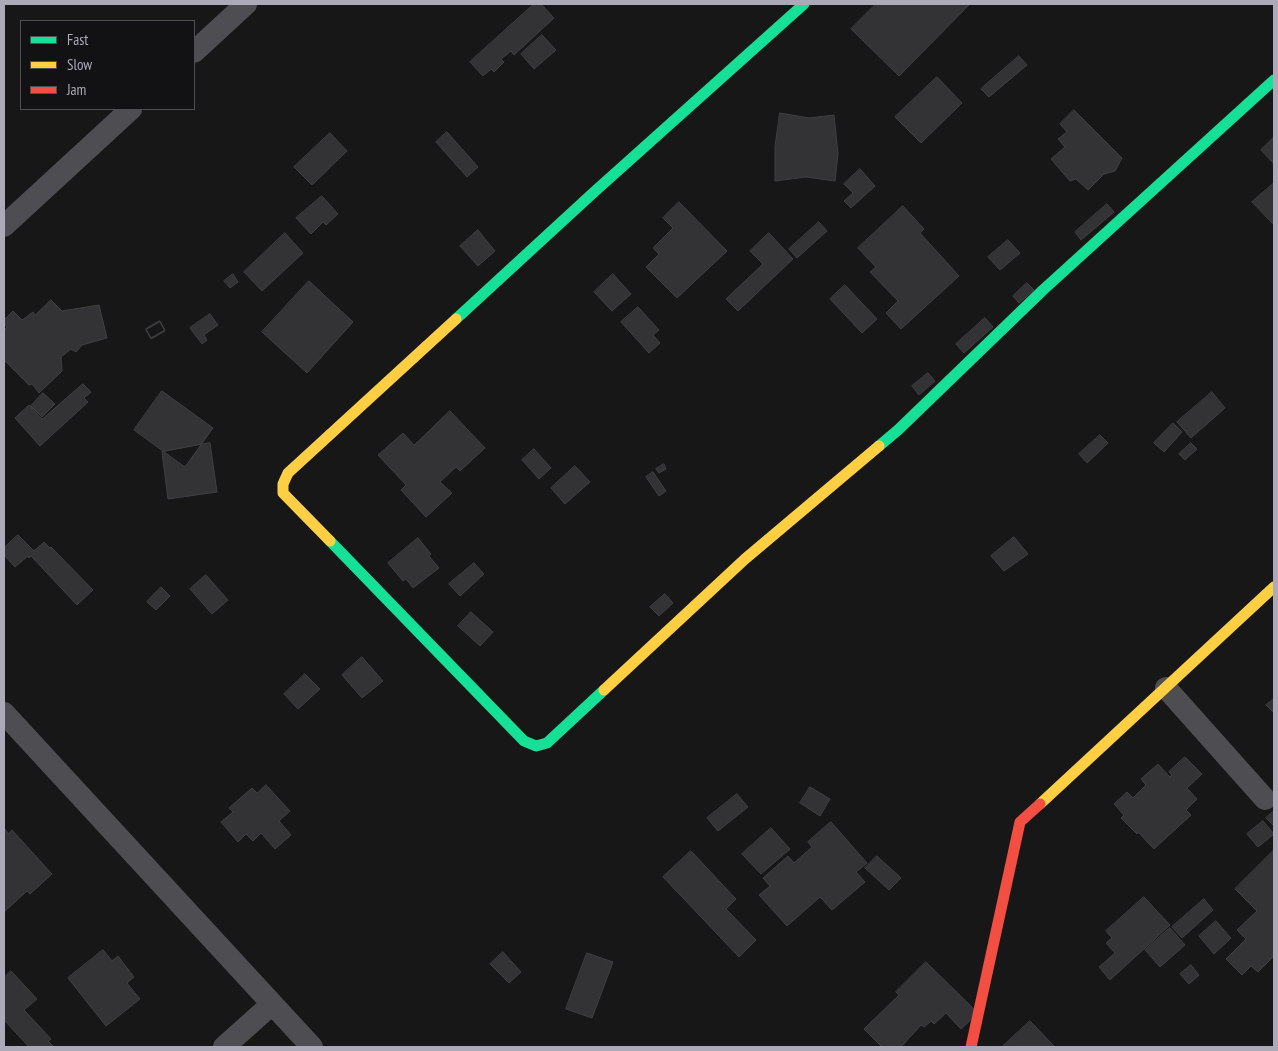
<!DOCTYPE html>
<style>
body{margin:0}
#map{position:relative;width:1278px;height:1051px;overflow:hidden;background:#171717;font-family:"PT Sans Narrow",sans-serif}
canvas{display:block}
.frame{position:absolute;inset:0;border:5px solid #aca9b8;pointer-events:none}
.legend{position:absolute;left:20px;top:20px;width:175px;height:90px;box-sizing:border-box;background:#121113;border:1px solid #504e55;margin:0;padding:6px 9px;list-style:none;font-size:15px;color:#aca9b8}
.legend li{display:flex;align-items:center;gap:10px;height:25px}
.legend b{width:25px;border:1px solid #504e55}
</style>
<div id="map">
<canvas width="1278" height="1051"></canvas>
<div class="frame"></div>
<ul class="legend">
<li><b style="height:6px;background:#16e098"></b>Fast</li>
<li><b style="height:6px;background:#ffcf43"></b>Slow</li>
<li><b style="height:6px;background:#f24e42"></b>Jam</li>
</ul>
</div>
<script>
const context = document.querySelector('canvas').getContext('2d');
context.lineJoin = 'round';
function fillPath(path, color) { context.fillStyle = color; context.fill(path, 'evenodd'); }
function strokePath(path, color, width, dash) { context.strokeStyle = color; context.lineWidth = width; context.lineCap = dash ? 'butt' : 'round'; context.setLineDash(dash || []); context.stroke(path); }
const building = new Path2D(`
 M534,4H541L554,18L514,55L511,51L501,59L504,62L494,72L491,69L483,76L470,62Z
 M876,4H970L899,76L851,29Z
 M542,35L556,50L534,69L521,54Z
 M1019,56L1027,65L989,97L981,89Z
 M937,77L962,103L921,143L895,117Z
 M1074,110L1122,158L1115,171L1104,174L1088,190L1076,179L1070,181L1051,159L1065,147L1058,139L1067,132L1060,124Z
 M780,113L809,118L834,115L838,154L835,181L806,177L775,181V147Z
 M447,132L478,167L467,177L436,142Z
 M330,133L347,151L312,185L294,167Z
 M1274,137V164L1261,150Z
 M860,169L875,186L851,208L844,201L853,193L844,184Z
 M1274,183V225L1252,202Z
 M322,196L338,214L326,225L323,222L311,234L296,218Z
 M679,202L727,251L677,298L646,267L659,254L653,248L673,228L663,218Z
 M1107,204L1114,212L1081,240L1075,232Z
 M903,206L924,229L920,233L959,276L901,329L886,313L898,301L870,272L876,267L858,248Z
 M819,222L827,231L797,258L789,249Z
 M478,230L495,251L478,266L460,246Z
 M285,233L303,253L262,291L244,272Z
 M769,233L793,259L738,311L726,299L763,264L750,251Z
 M1008,240L1020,253L1000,270L988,257Z
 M233,274L238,282L230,288L224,281Z
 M613,274L631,294L612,311L594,292Z
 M309,281L353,322L307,373L262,332Z
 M1027,283L1034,290L1019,303L1013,296Z
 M845,285L877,319L862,333L830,299Z
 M51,300L62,311L99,305L107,338L82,345L76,352L71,349L61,357L62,371L39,393L32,384L29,385L4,360V330L7,327L4,324V320L13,311L22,320L33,312L35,315Z
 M638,307L659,330L653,335L660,343L649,353L621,322Z
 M210,314L218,325L204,335L207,340L202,344L190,328Z
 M985,318L993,327L964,353L956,344Z
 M160,321L165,330L151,338L146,329Z
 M160,322L165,331L151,339L146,330Z
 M928,373L935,381L919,395L912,386Z
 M83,384L91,392L84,398L88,402L40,446L15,418L29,405L42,419Z
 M162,391L213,428L185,467L134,430Z
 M1212,392L1225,408L1191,438L1177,422Z
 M43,393L55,404L42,417L31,406Z
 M450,411L485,448L460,471L456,467L440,482L452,493L426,517L401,490L406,485L378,455L403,433L414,445Z
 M1173,423L1182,432L1164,452L1154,443Z
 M1100,435L1108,443L1087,463L1079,454Z
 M210,443L217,492L168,499L162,452Z
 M1191,443L1197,449L1185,460L1179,454Z
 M534,449L551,468L539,479L522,460Z
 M664,464L666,469L659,473L656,469Z
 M575,466L590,482L565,504L551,488Z
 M653,472L666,491L659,496L646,477Z
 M18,535L34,551L44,542L50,548L51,547L93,590L77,605L31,556L29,558L28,556L15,567L4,555V548Z
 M1014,537L1028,554L1004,571L991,556Z
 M418,538L431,554L429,556L439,568L413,588L406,579L403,581L388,563Z
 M474,563L484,574L460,596L449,584Z
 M206,575L228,600L212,614L190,589Z
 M161,587L170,596L156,610L147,602Z
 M665,594L673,603L659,616L650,607Z
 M471,612L493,632L480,646L458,626Z
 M362,657L383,681L362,698L342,675Z
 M305,674L320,689L298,709L284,694Z
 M1274,699V713L1266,705Z
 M1185,757L1202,774L1187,788L1197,799L1186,810L1191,815L1154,849L1138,832L1137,834L1121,818L1124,815L1114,804L1127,792L1133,798L1146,785L1141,779L1158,764L1170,777L1172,775L1169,772Z
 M266,785L290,811L279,821L291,835L275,849L261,833L253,841L246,834L238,842L221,822L233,812L229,808L252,788L257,793Z
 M810,787L830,799L820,816L800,803Z
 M737,794L748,807L718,831L707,818Z
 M1274,811V826L1266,818Z
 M1263,821L1274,834L1258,847L1247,834Z
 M831,822L867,863L856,872L865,882L832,910L820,897L787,926L759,895L770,886L763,878L788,856L794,863L812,847L808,842Z
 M4,828L9,834L12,830L52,874L30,894L27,891L4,912Z
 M771,828L790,849L761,874L742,854Z
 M1274,850V956L1258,972L1251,966L1242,975L1226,959L1246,939L1237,930L1257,911L1235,889Z
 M691,851L736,899L726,909L756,940L739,957L663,877Z
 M877,856L901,878L889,890L865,868Z
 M1144,897L1170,925L1110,980L1099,967L1115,953L1106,943L1112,938L1106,931Z
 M1204,899L1213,910L1182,938L1172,927Z
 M1216,921L1231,938L1214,954L1199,936Z
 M1170,928L1185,945L1160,967L1145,950Z
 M103,950L112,961L118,956L134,977L127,983L140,999L106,1026L68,978Z
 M503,952L521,972L509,983L490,964Z
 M587,953L613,962L592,1018L566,1009Z
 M926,962L978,1013L961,1029L946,1013L934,1024L931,1021L924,1027L921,1025L901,1047H882L864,1029L899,995L896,992Z
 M1191,965L1199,975L1189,984L1180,974Z
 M11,971L37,999L24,1010L51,1039L48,1041L54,1047H29L4,1020V978Z
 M1030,1021L1055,1047H1002Z`);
fillPath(building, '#333335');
strokePath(building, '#413f43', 1);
strokePath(new Path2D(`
 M194,52L246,4
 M4,226L131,109
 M1166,688L1265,799
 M4,713L312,1047
 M224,1047L272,1004`), '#4e4d51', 22);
strokePath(new Path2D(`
 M456,319L593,193L804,4
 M879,446L898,430L1043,290L1274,80
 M330,541L524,741L536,746L547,743L604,690`), '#16e098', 11);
strokePath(new Path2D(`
 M330,541L283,493V484L288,473L456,319
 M604,690L745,559L879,446
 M1040,804L1274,587`), '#ffcf43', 11);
strokePath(new Path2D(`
 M971,1047L1020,822L1040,804`), '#f24e42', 11);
</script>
